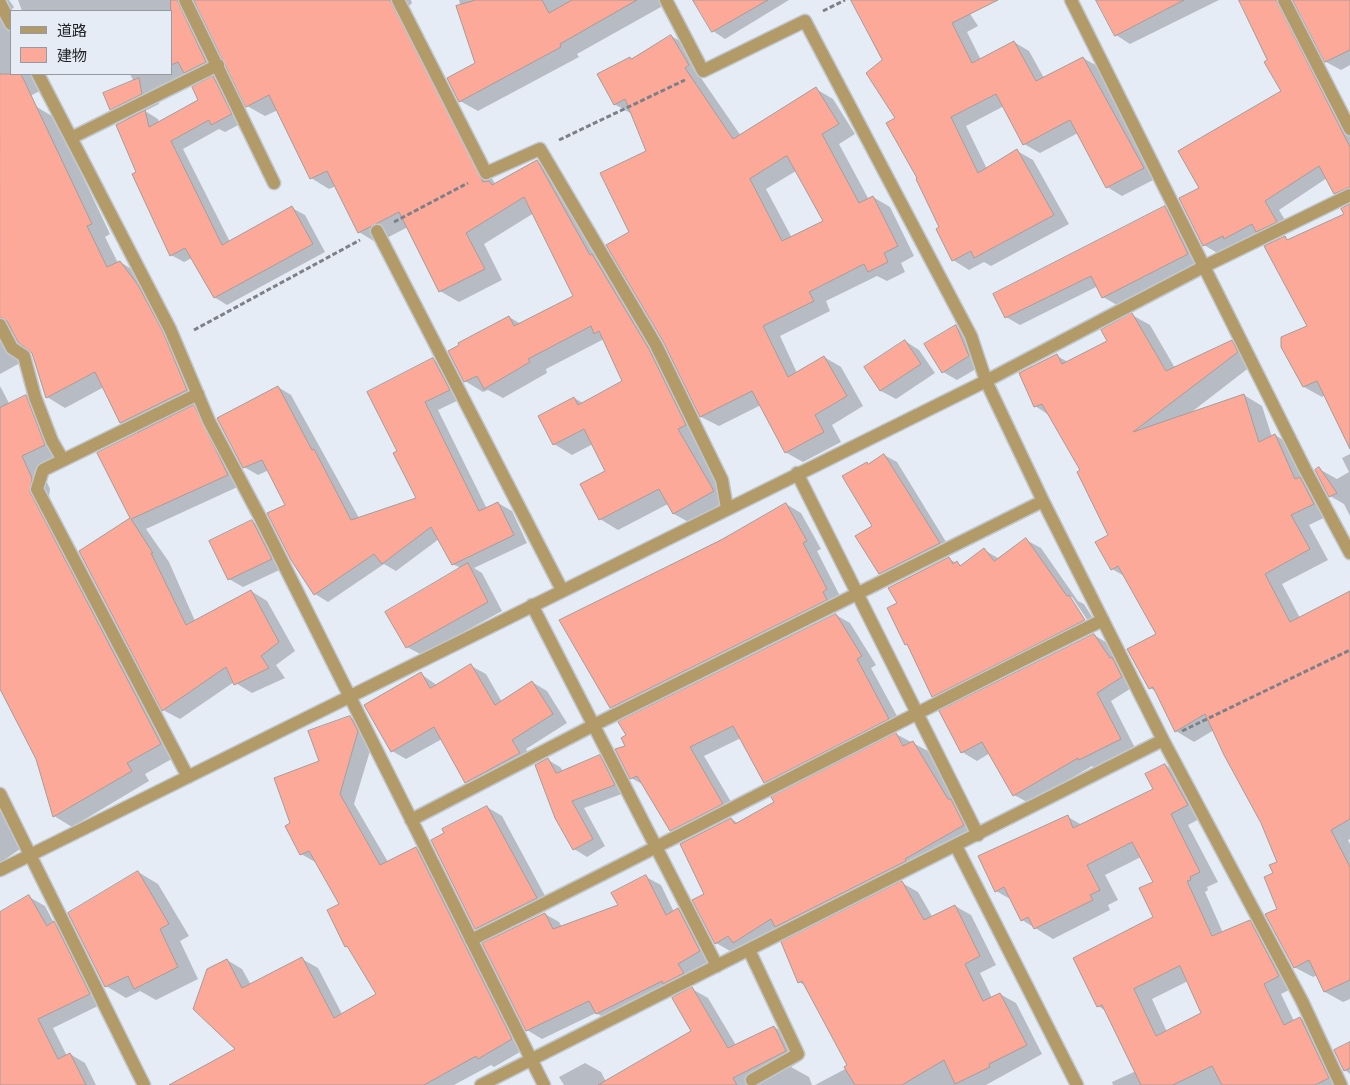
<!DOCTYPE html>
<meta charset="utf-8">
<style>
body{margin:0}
#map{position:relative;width:1350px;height:1085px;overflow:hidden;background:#e5ecf5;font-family:Literata,"Noto Sans JP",serif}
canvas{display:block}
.legend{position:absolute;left:10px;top:10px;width:162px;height:65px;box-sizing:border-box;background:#e5ecf5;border:1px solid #969ba1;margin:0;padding:6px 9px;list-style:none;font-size:15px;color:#1f2124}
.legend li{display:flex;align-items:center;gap:10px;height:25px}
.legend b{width:25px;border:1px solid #969ba1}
</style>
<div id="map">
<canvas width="1350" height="1085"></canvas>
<ul class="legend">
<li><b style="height:6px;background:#b39b69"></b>道路</li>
<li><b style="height:14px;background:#fda99a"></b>建物</li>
</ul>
</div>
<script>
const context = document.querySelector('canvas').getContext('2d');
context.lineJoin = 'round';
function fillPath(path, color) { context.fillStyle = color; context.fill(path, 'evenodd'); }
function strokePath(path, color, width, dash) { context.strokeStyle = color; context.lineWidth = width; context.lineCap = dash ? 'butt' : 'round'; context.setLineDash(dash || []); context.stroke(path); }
fillPath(new Path2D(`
 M0,0H9L14,7L11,10V74H34L42,90L0,111Z
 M18,0H411L412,3L409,6V15L495,184L537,162L555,172L606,263L731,501L692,524L674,514L668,504L618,530L600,519L607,472L593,444L572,455L554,444L574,398L583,403L624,381L604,339L546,369L547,373L503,398L488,390L483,392L465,381L509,317L521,324L575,296L534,213L484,244L502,280L459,302L440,291L408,227L377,243L359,232L336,186L329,189L311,178L278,110L265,116L247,106L197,3L195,14L223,72L213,78L226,85L244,122L225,132L219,129L183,149L230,242L292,208L305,215L325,252L227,305L214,297L192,258L184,262L171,255L137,172L129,120L111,109L134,82L130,74H171V11H22ZM190,75L204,83L200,100L159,123L158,119L145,111L159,104L157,92Z
 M459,0H666L668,3L577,54L579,57L478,111L460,101L476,63Z
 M693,0H789L725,39L713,31Z
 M859,0H961L978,26L967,32L981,60L1014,42L1029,51L1044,78L1083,58L1099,67L1159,177L1122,196L1107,187L1078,133L1040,153L1024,144L1004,106L966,126L987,169L1017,151L1033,160L1069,224L991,266L984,262L969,270L953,260L937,230L941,228L919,179L897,118L883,60Z
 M1097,0H1219L1130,44L1116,35Z
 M1241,0H1350V65L1341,70L1326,62L1295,1L1290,8L1350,128V201L1334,193L1327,178L1279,210L1291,230L1219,254L1204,245L1201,189L1283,92Z
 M671,36L689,46L706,75L701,78L741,136L816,89L833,99L855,134L839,144L869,200L873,197L890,207L914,256L901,263L905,272L887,281L877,276L826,301L830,311L780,336L797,373L824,357L841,367L863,406L832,425L841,442L803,462L785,452L761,405L719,426L701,417L664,340L631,233L647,152L632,114L614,104L632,60ZM796,171L824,222L792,238L766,189Z
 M37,107L55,118L110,234L105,237L118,263L120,262L138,273L205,401L193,407L210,416L244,484L146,529L169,562L195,621L251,591L267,601L295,651L276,665L285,678L252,693L234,682L180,719L163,710L80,551L132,519L139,433L120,423L104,387L65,408L47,397L33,353L13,330L10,336L22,362L0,374V131Z
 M1350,205V446L1325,395L1322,397L1304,387L1308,326L1285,238L1289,240L1345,215Z
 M1165,207L1178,215L1201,261L1117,305L1103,297L1098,286L1020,325L1006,317Z
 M1132,315L1150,325L1175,368L1232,342L1250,352L1255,363L1189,414L1244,395L1262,406L1272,437L1275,435L1293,446L1332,514L1309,525L1328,560L1282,584L1300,618L1350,592V839L1348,840L1350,844V999L1343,1002L1325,992L1317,975L1313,977L1294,967L1279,910L1274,874L1279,862L1262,823L1214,730L1194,742L1176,731L1157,692L1150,688L1141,669L1137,667L1128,650L1157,634L1126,577L1112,569L1096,542L1109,535L1081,471L1049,415L1035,406L1057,356L1068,362L1109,342Z
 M956,327L971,335L983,365L957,380L943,372Z
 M905,341L919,350L935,373L896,399L881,391L866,367Z
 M433,360L447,368L463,398L438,410L487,509L498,503L512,511L527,543L474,568L482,573L502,611L422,655L407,647L461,568L452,564L439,539L396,571L384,564L328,602L315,594L287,505L269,470L258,475L244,467L278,387L291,395L359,518L418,499L398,452Z
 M0,386L10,405L26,396L44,407L63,455L40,466L50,489L48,504L179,755L145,774L149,781L72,827L54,816L37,759L0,689Z
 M1350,454V516L1344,504L1330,496L1319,469L1337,479L1349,472L1342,458Z
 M884,455L897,462L951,550L892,580L880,573L873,526L869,465Z
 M786,504L801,513L821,549L817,551L841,598L626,716L611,707L560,621L740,530Z
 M252,522L267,530L286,567L243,587L229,579Z
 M1026,540L1041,548L1078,601L1084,604L1099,628L947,704L933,696L910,646L906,644L899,603L949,559L962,566L984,550L998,558ZM1069,597H1072L1090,624L1087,626Z
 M836,615L850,623L876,665L871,668L903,727L779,790L765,782L741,738L704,756L737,812L685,839L670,830L644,785L631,778L627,746Z
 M1094,635L1109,644L1136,685L1111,701L1135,748L1095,768L1092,766L1029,803L1014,795L990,753L977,761L962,752L941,712Z
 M471,666L486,674L502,702L532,682L547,691L567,723L526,749L534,761L481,790L466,782L442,739L406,759L392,751L421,674L438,686Z
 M350,717L365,726L373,741L354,804L388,862L416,849L431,857L527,1048L494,1067L491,1065L454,1085H172L237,1050L227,960L242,969L251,985L302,959L318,968L342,1014L378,994L350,949L346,946L341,905L317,863L301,854L292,824L321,762Z
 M896,734L928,751L978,833L748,951L740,946L730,951L716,943L706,894L731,819L738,823Z
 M600,757L613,764L627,792L584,808L605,846L587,857L574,849L548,760L560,767L563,771Z
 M1165,765L1183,775L1205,816L1188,825L1218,882L1207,887L1208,890L1205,892L1223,933L1250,922L1268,932L1297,986L1281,994L1294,1021L1300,1018L1318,1029L1345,1085H1113L1112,1082L1136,1071L1106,1011L1098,1006L1155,918V882L1141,857L1105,875L1118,900L1108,905L1110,910L1053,939L1022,920L1012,900L996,891L1068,817L1082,825L1155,789ZM1188,981L1203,1014L1167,1032L1152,999Z
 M0,792L26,845L0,863Z
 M487,807L502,816L551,907L491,937L476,928Z
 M138,872L158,884L189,936L180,941L198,979L156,1000L140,991L126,998L106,986Z
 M646,877L661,885L674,912L678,909L693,918L714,960L612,1022L596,1013L542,1039L527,1030L545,914L559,922L562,927L619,906Z
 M902,883L918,892L933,918L955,906L971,915L996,965L980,973L992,998L1000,994L1016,1003L1042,1054L986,1085H815L849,1067L806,986L799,982Z
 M29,897L45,906L54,923L69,932L104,1003L53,1028L67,1056L70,1054L85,1063L96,1085H0V913Z
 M692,989L708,998L736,1045L774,1027L790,1036L801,1061L791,1067L809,1077L812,1085H564L559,1077L585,1063L601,1072L606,1082L693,1032Z
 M1350,1043V1074L1345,1070Z`), '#0003');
const building = new Path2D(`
 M171,0H177L206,62L184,73L178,62L171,65Z
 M194,0H390L483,182L489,181L492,185L537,160L590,255L592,254L649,349L686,425L678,429L714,491L673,514L659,489L599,520L580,484L605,471L584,429L553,445L538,416L574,397L578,405L622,381L599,331L594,334L591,326L528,359L530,362L484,389L477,376L464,382L448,351L459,345L458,343L509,316L514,326L573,296L524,197L466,233L485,269L439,292L399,212L358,233L327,171L310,179L269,95L246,107Z
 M476,0H542L549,13L572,0H637L560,44L561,47L459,102L447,78L475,63L456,6Z
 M693,0H768L712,32Z
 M851,0H998L952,23L972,63L1014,41L1036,81L1083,57L1144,168L1106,188L1070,120L1023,145L996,94L951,117L978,173L1017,149L1054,215L974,258L971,251L952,261L936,229L939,227L916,179L917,178L886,123L895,118L866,73L882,60Z
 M1096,0H1184L1115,36Z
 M1239,0H1276L1350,147V187L1334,194L1319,166L1265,201L1277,222L1256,232L1252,224L1224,239L1223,236L1203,246L1179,198L1199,188L1178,151L1281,91L1264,62L1267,60Z
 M1293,0H1350V50L1325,62Z
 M671,35L689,65L685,68L733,139L816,87L839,124L822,134L859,203L873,196L898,246L884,253L888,262L868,272L864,264L809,292L814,301L763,326L788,377L824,356L847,396L815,415L824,432L785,453L752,391L700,417L663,341L606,245L629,232L600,173L646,151L625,99L614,105L597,74L630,57L631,59ZM787,156L823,221L782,241L750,179Z
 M0,74H21L92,224L87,226L107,267L120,261L138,285L163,332L187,390L120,423L95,372L46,398L32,353L18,342L7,321L0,317Z
 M213,76L232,114L211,125L209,120L171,141L222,245L292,206L313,244L214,298L185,248L170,256L132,174L136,172L116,125L145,110L149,127L198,100L192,87Z
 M139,78L142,94L110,110L103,93Z
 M1350,204V449L1317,381L1303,387L1281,347V337L1307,326L1264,246L1285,236L1287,240L1344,214L1341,209Z
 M1165,206L1188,254L1102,298L1091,276L1005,318L993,294Z
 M1132,313L1166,371L1232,340L1238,352L1133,432L1244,394L1259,442L1275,434L1295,479L1300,477L1314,504L1291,515L1310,549L1265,574L1290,622L1350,591V819L1331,830L1350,867V980L1324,992L1309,960L1294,968L1265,914L1277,909L1264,877L1273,873L1269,865L1277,862L1261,823L1224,755L1205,714L1175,732L1153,687L1149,689L1127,649L1156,634L1118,566L1111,570L1095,542L1108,535L1077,472L1080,470L1042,404L1034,407L1019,373L1057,354L1062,364L1107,341L1101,330Z
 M956,325L969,356L942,373L924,344Z
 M905,340L921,364L880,391L864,367Z
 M433,358L450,390L425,402L479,511L498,502L514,535L452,565L431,527L382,564L374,554L314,595L291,560L267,513L285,505L262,460L243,468L217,418L278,386L312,450L314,449L351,520L416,498L393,453L397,451L367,392Z
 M26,395L45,445L22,456L32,478L30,492L161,744L127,763L132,771L53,817L36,759L0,689V408Z
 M194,405L228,475L131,519L153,553H151L186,625L251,590L279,642L261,656L269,668L234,685L226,667L162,711L79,551L130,518L97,453Z
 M884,454L940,543L879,574L855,536L872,526L842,476L867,462L868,464Z
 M1319,467L1337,493L1329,497L1315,470Z
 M786,503L807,541L803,543L827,589L823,592L827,600L610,708L559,620L721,540Z
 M252,520L272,559L228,580L209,541Z
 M1026,538L1067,596L1069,595L1085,620L932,697L907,644L905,645L887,608L897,603L888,588L949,557L953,564L957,561L960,566L984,548L994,561Z
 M468,563L488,602L406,648L385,612Z
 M836,614L862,656L857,659L889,719L764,783L733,726L690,747L723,804L670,831L637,776L630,779L615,749L625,746L621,738L626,735L618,722Z
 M1094,634L1110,658L1112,657L1122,677L1097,693L1121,739L1079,760L1078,758L1013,796L982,742L961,753L939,711Z
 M471,664L495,705L532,681L553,714L512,740L520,753L465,783L434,727L391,752L364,705L421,672L430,688Z
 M350,716L358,731L340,794L380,865L416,847L512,1039L478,1059L476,1056L424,1085H169L235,1049L193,1009L207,969L227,959L242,988L302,957L334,1018L376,994L347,946L345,947L327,910L339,904L309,851L300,855L285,826L290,823L274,778L319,761L308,731Z
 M896,733L903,746L913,741L948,799H951L964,825L905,859L906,861L775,927L771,919L733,943L728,936L715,944L692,900L704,894L680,844L731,818L735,824L774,802L771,797Z
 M600,755L615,785L572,801L593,839L573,850L555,818L535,765L548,758L556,773Z
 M1165,764L1188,805L1171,814L1200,872L1190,877L1191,880L1187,881L1212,936L1250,920L1279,976L1264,984L1284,1025L1300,1017L1329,1078L1315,1085H1222L1212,1066L1173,1085H1141L1102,1005L1097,1007L1073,958L1153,917L1139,888L1153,882L1132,842L1087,865L1100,890L1090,895L1093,900L1034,929L1028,917L1021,921L1004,887L995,892L978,856L1068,815L1073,828L1153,789L1145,774ZM1180,966L1201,1013L1156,1036L1134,989Z
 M487,806L537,898L475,929L431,840L444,833L442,829Z
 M138,871L169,924L160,929L178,967L134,989L128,976L105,987L68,913Z
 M646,875L666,915L678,908L700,951L678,964L684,973L663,984L662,981L596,1014L589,1001L526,1031L482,943L545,913L553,929L618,905L611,893Z
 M902,881L924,920L955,905L980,956L965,964L983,1001L1000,993L1027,1045L989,1064L990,1067L955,1084L944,1060L902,1085H855L844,1067L847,1065L802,981L798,983L781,942Z
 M29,895L47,926L54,921L90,994L38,1019L58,1059L70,1053L86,1085H0V912Z
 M692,987L728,1048L774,1026L786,1051L733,1078L737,1085H598L691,1031L672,998Z
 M1350,1042V1068L1344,1071L1334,1050Z`);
fillPath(building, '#fda99a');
strokePath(building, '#a69b98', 1);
const minor = new Path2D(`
 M185,0L274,183
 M398,0L486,173L540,149L656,345L722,480L727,508
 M666,0L703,71L805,21L971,336L986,381L1043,501L1163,740L1302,1001L1341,1085
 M1071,0L1305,469L1350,553
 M1284,0L1350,129
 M0,3L11,24
 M38,74L170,329L209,421L260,517L544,1085
 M71,138L218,65
 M377,231L562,590
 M0,325L12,348L24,356L35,397L52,441L63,460
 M797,473L978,835
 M532,605L717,966
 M188,777L37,489L43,470L198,394
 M0,794L144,1085
 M411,820L594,725L1043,501
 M956,846L1077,1085
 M0,870L986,381L1203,267L1350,195
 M471,940C683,836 891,724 1103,620
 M749,950L798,1054L752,1080
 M481,1085L1163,740`);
strokePath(minor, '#c1c7cf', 15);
strokePath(new Path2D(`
 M823,11L845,0
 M559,140L685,80
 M394,222L468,183
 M194,330L360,240
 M1182,731L1350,650`), '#7d8187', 3, [5, 2.5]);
strokePath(minor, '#b39b69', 12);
</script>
